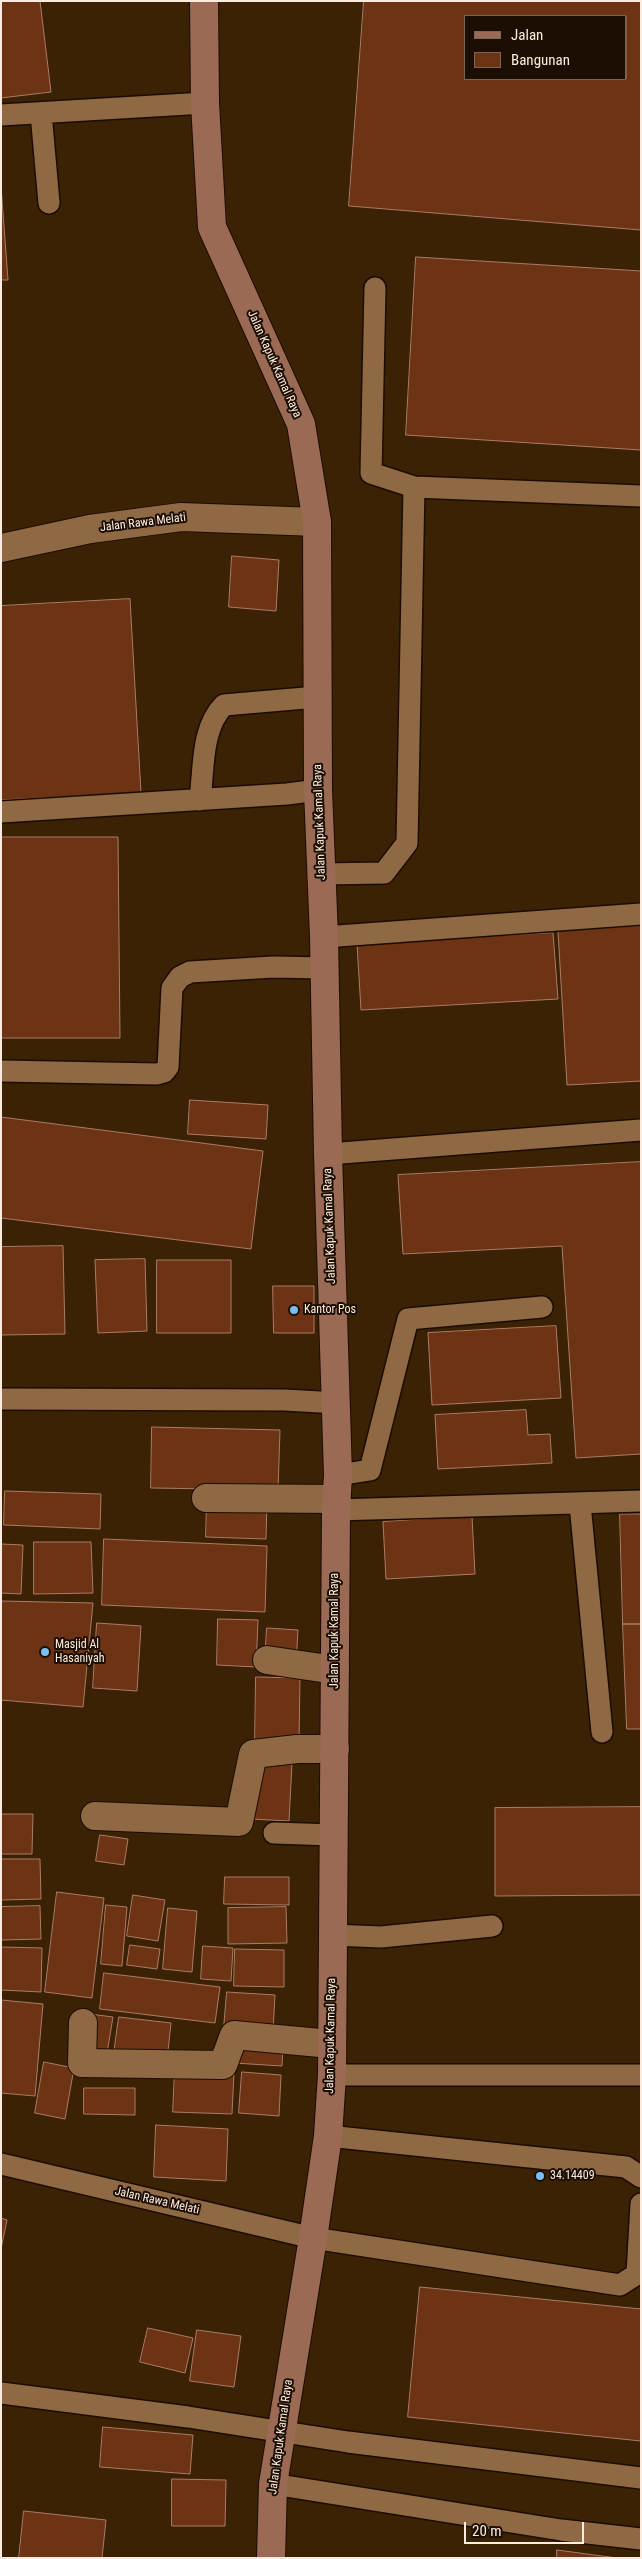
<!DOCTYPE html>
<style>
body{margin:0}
#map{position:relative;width:642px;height:2559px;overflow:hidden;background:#3b2205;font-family:"Roboto Condensed",sans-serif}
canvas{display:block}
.frame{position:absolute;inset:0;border:2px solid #fdecdd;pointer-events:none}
.legend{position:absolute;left:464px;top:15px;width:162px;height:65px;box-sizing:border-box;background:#1c0e02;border:1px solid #76675a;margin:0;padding:6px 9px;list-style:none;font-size:15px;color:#fdecdd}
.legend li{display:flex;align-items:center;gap:10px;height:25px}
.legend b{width:25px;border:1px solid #76675a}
.scale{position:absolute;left:464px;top:2522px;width:120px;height:22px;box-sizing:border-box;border:2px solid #fdecdd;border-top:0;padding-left:6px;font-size:15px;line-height:18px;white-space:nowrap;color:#fdecdd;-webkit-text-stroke:4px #1c0e02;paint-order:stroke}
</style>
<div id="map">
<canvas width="642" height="2559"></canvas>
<div class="frame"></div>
<ul class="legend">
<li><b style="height:6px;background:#9b6a55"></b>Jalan</li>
<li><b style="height:14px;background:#6d3315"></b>Bangunan</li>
</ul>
<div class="scale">20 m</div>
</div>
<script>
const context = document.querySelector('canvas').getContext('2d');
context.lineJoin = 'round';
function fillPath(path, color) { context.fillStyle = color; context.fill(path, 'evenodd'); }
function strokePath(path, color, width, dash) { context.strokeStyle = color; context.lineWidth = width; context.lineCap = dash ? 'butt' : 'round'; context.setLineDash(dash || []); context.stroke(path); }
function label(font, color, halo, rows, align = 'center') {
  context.font = font + ' "Roboto Condensed",sans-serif'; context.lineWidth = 4; context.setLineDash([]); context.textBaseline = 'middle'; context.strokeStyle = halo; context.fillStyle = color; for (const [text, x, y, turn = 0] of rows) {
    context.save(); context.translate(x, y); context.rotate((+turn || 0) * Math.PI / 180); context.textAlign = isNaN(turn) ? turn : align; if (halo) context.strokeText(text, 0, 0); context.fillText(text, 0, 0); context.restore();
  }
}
const building = new Path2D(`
 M1,1H40L51,92L1,98Z
 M364,1H641V230L349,206ZM466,16H626V79H466Z
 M1,186L8,280H1Z
 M416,257L641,271V450L406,435Z
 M232,556L279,560L276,611L229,607Z
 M130,599L141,793L1,800V606Z
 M1,837H118L120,1038H1Z
 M641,926V1081L567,1085L558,931Z
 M553,933L558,999L361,1010L357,944Z
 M190,1100L268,1105L266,1139L188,1134Z
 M1,1117L263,1151L251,1249L1,1218Z
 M641,1162V1454L576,1458L562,1246L403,1254L398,1175Z
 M63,1246L65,1334L1,1335V1247Z
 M145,1259L147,1331L98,1333L95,1260Z
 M157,1260H231V1333H157Z
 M273,1286H314V1333H274Z
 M556,1326L561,1398L432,1405L428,1333Z
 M526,1410L528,1435L550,1434L552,1463L438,1469L435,1415Z
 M152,1427L280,1430L278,1490L151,1488Z
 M5,1491L101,1494L100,1529L4,1525Z
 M207,1500L267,1501L266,1539L206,1537Z
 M620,1514H641V1624H623Z
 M472,1516L475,1574L386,1579L383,1522Z
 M104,1539L267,1546L265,1612L102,1605Z
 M34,1542H91L93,1593L34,1594Z
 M1,1544L23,1545L21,1594L1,1593Z
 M1,1601L93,1603L83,1707L1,1700Z
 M218,1619L258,1620L256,1667L217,1665Z
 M97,1623L141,1626L137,1691L93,1688Z
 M623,1624H641V1729H627Z
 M267,1628L298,1630L296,1662L265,1660Z
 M256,1677L300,1678L299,1741L255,1740Z
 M255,1762L292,1763L289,1821L252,1819Z
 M641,1807V1895L495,1896V1808Z
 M1,1814H33L32,1854H1Z
 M100,1835L128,1839L124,1865L96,1861Z
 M1,1859H40L41,1899L1,1900Z
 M225,1877H289V1905L224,1904Z
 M57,1892L104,1898L92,1998L45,1992Z
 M133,1895L165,1900L158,1941L127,1936Z
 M106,1905L127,1907L122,1966L101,1964Z
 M40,1906L41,1939L1,1940V1907Z
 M286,1907L287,1943L228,1944V1908Z
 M168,1908L197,1911L192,1972L163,1969Z
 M130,1945L160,1949L157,1969L127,1965Z
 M203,1946L233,1948L231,1981L201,1979Z
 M1,1947L42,1948L41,1992L1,1990Z
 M235,1949L284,1950V1987L234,1986Z
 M104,1973L220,1987L215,2023L100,2009Z
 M227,1992L275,1995L273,2032L224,2028Z
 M1,2000L43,2004L35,2096L1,2093Z
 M90,2014L113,2017L106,2059L84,2055Z
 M119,2017L171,2023L167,2060L114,2053Z
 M235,2041L283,2044L282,2066L234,2063Z
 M44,2062L74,2068L65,2119L35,2113Z
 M175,2070L234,2072L232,2114L173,2112Z
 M242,2072L281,2075L279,2116L239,2113Z
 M84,2088H135V2115L84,2114Z
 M156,2125L228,2129L226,2181L154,2177Z
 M1,2218L7,2220L1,2249Z
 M420,2287L641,2309V2441L408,2417Z
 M148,2328L193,2338L185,2373L140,2362Z
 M197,2330L241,2336L234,2387L190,2381Z
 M103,2427L193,2435L190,2474L100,2467Z
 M172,2479L226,2480L225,2526H172Z
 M24,2511L106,2520L102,2558H19Z
 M557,2550L617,2558H557Z`);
fillPath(building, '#6d3315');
strokePath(building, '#ad7b65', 1);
const lane = new Path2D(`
 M41,113L49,203
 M1,115L205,103
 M375,288L371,473L414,487L641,496
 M200,800C204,768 201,728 224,705L317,697
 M1,812L287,794L318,790
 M321,874L384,873L407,843L414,487
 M324,937L641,914
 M1,1071L157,1074L164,1072L168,1067L172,988L180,977L190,972L273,967L325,968
 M328,1154L641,1130
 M1,1399L285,1400L337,1403
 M338,1475L370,1470L408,1319L542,1307
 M580,1504L602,1732
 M336,1510L641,1501
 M274,1833L334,1835
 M332,1935L381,1937L492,1926
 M332,2075H641
 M328,2136L626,2167L641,2177
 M1,2164L313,2238L620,2285L637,2274L641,2204
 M1,2393L188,2417L348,2442L641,2478
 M273,2484L561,2530L641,2539`);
const street = new Path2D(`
 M1,548L90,529L181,517L317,522
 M206,1498L336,1499
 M267,1660L335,1670
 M95,1816L239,1822L253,1754L297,1749H335
 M83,2023L82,2063L223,2065L234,2035L331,2044`);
const secondary = new Path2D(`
 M204,1L205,103L212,227L301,424L317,522L318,790L324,937L328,1154L338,1475L336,1510L332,2075L328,2136L313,2238L273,2484L271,2558`);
strokePath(lane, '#1d0d00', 24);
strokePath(street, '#1d0d00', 30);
strokePath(secondary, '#1d0d00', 30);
strokePath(lane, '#8e6944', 21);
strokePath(street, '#8e6944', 28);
strokePath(secondary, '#9b6a55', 28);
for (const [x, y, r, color] of [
 [294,1310,5,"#7abef8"],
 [45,1652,5,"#7abef8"],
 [540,2176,5,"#7abef8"]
]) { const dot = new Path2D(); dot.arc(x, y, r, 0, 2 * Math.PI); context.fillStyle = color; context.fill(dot); strokePath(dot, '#1c0e02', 2); }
label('12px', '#fdecdd', '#1c0e02', [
 ["Jalan Kapuk Kamal Raya",274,364,66],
 ["Jalan Rawa Melati",143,523,-7],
 ["Jalan Kapuk Kamal Raya",320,822,-92],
 ["Jalan Kapuk Kamal Raya",330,1226,-92],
 ["Jalan Kapuk Kamal Raya",335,1631,-90],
 ["Jalan Kapuk Kamal Raya",331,2036,-89],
 ["Jalan Rawa Melati",157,2201,13],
 ["Jalan Kapuk Kamal Raya",281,2437,-82]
]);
label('12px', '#fdecdd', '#1c0e02', [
 ["Kantor Pos",304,1310],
 ["Masjid Al",55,1645],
 ["Hasaniyah",55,1659],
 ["34.14409",550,2176]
], 'left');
</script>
